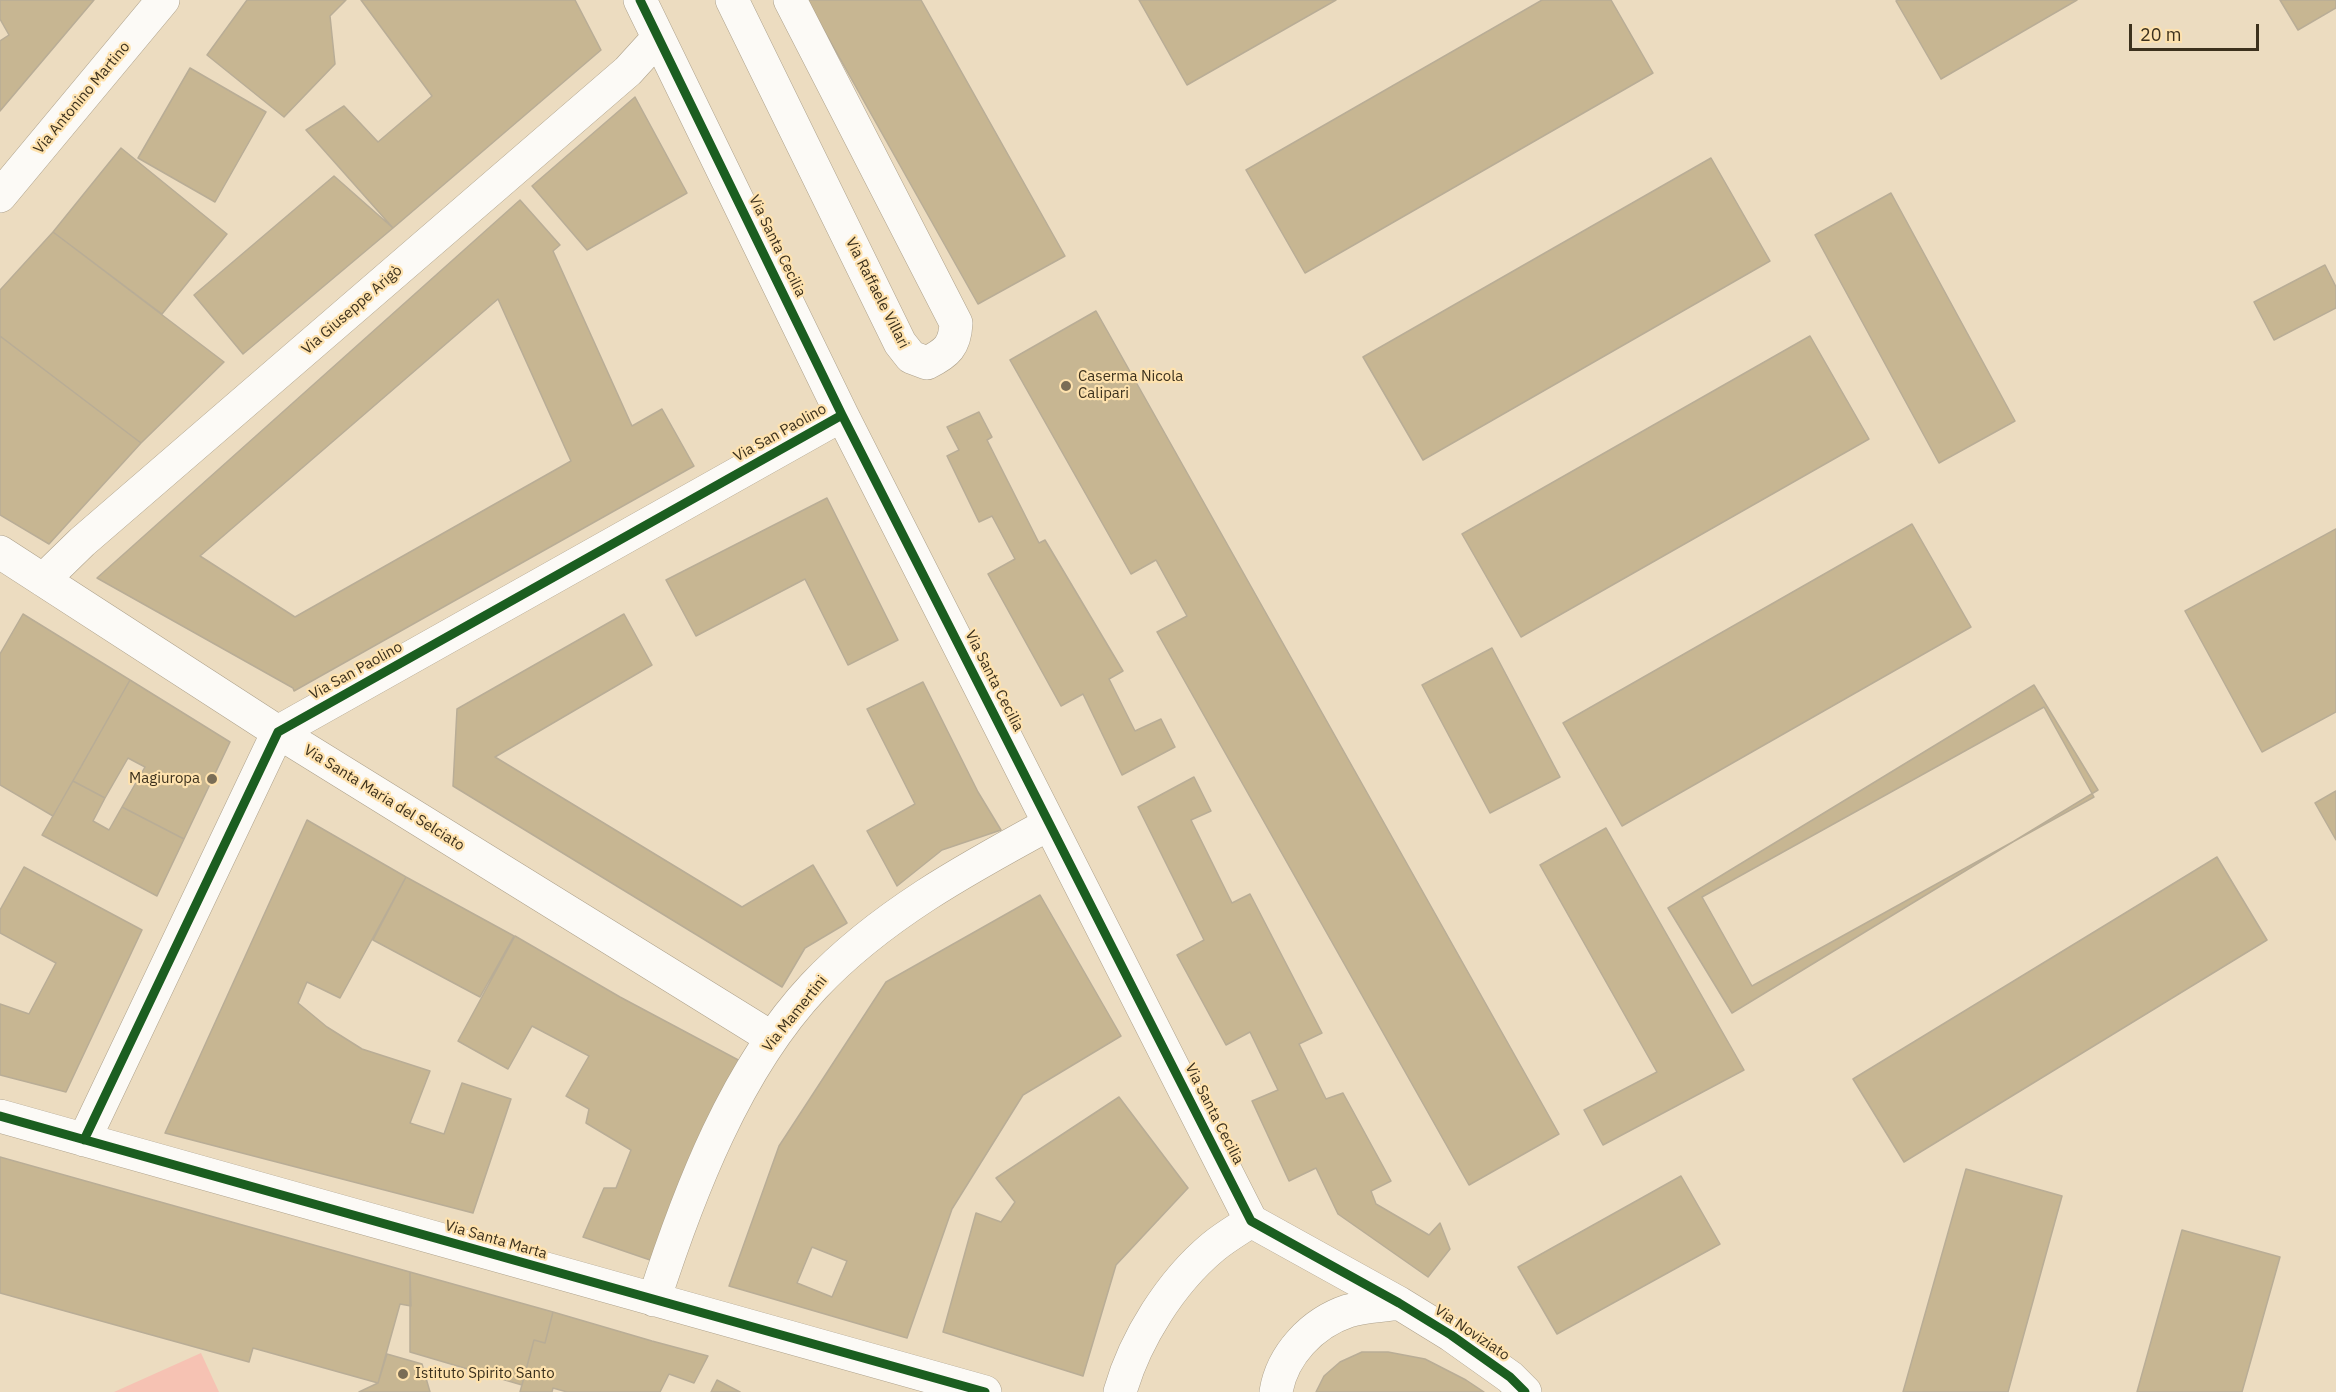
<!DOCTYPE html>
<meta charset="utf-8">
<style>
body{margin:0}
#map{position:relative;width:2336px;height:1392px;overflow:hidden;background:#ecdcc0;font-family:"IBM Plex Sans",sans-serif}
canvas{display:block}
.scale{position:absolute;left:2129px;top:24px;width:130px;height:27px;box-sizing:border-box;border:3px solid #3c311d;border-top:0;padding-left:8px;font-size:18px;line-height:21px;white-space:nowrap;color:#3c311d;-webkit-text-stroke:4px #fee2ae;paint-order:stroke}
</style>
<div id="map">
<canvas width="2336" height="1392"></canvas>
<div class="scale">20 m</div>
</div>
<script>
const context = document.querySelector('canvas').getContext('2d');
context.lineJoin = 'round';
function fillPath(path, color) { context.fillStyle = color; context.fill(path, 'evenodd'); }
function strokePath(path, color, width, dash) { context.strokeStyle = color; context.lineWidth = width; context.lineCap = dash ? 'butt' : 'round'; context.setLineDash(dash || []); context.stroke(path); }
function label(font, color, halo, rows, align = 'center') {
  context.font = font + ' "IBM Plex Sans",sans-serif'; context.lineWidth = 4.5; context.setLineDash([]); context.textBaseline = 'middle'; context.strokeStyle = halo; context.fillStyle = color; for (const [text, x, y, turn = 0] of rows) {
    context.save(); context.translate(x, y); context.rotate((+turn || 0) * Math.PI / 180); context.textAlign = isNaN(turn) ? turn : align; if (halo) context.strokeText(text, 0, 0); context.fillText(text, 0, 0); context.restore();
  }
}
fillPath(new Path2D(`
 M201,1353L219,1392H114Z`), '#f6c2b3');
const building = new Path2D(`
 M0,0H94L0,111V41L9,35L0,19Z
 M247,0H346L330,16L335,64L284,117L207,55Z
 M361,0H575L601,50L393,228L306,130L344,106L378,142L432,96Z
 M807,0H921L1065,256L978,304Z
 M1139,0H1336L1187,85Z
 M1542,0H1611L1653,73L1305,273L1246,170Z
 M1898,0H2077L1941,79L1896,1Z
 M2280,0H2336V8L2298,30Z
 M190,68L266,112L215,202L138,158Z
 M635,97L687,193L587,250L532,186Z
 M121,148L227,234L162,314L53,232Z
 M1711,158L1770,261L1423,460L1363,357Z
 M334,176L393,228L243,354L194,295Z
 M1891,193L2015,421L1939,463L1815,235Z
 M520,200L560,245L553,251L632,426L662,409L694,466L294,691L293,688L97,578ZM498,299L571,461L295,617L200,556Z
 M53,232L224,362L141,443L0,336V290Z
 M2325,265L2336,287V308L2274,340L2254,302Z
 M1096,311L1559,1134L1469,1185L1157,632L1187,616L1156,560L1131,574L1010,360Z
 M0,336L141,443L49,544L0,515Z
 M1810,336L1869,439L1521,637L1462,534Z
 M979,412L992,437L987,440L1039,543L1045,540L1123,671L1109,679L1135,731L1161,719L1175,747L1122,775L1083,694L1061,706L988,574L1015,559L992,516L979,522L947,456L959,450L947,427Z
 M827,498L898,640L848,665L805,579L696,636L666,580Z
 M1912,524L1971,627L1622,826L1563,723Z
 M2336,529V712L2262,752L2185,611Z
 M23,614L130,680L53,816L0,785V654Z
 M624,614L652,665L495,757L742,907L813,865L847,923L805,948L782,987L453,786L457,709Z
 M1492,648L1560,777L1490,813L1422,685Z
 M130,680L230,742L184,839L122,807L145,767L128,758L105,798L73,781Z
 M923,682L978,792L1001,830L942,850L897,886L867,831L915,804L867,709Z
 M2034,685L2098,790L1732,1013L1668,908Z
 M2044,707L2094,797L1752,986L1702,897Z
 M1194,777L1211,811L1191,820L1232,903L1250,894L1322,1033L1299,1044L1326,1099L1343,1093L1391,1181L1371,1191L1376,1204L1429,1235L1440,1223L1450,1249L1428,1277L1338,1214L1316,1168L1289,1181L1252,1101L1278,1090L1250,1032L1226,1045L1177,955L1204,940L1138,807Z
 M73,781L105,798L93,821L109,830L122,807L184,839L157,896L42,835Z
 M2336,791V840L2315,803Z
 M307,820L406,877L340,998L307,982L298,1003L327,1027L362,1049L430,1071L410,1123L444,1134L462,1083L511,1099L473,1213L165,1133Z
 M1606,828L1744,1070L1603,1145L1584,1110L1657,1072L1540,865Z
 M2217,857L2267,940L1904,1162L1853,1079Z
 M24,867L142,930L66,1092L0,1075V1004L29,1014L56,963L0,933V910Z
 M406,877L514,936L480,997L373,940Z
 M1040,895L1121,1036L1023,1095L952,1209L907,1338L729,1286L779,1146L886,982ZM812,1247L847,1261L832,1297L797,1283Z
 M515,936L620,997L742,1062L653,1261L583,1237L604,1188H616L631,1150L586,1123L589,1109L566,1096L589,1056L532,1026L508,1069L458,1041Z
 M1119,1097L1188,1188L1116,1265L1083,1376L943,1332L976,1213L1001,1222L1015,1202L996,1178Z
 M0,1157L410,1272L411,1306L400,1304L378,1383L253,1348L249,1362L0,1293Z
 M1966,1169L2062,1196L2008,1392H1903Z
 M1681,1176L1720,1244L1557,1334L1518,1267Z
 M2182,1230L2280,1257L2242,1392H2137Z
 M410,1272L553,1312L545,1343L534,1340L522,1385L410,1352Z
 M553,1312L652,1341L708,1356L694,1383L669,1374L660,1392H567L553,1388L552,1392H520L534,1340L545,1343Z
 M1362,1352H1388L1425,1359L1466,1380L1484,1392H1316L1324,1376L1340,1362Z
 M387,1354L422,1364L430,1392H359L378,1383Z
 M717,1380L740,1392H711Z`);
fillPath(building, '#c7b692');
strokePath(building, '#b9ad96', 1.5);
const minor = new Path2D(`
 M640,0L842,415L1251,1221L1399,1303L1451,1335L1510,1377L1525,1392
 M732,0L900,343L911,357L927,363C947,353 955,346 956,323L790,0
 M0,196L163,0
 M0,552L278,732L772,1038
 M43,580L82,542L628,71L658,38
 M0,1116L985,1392
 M84,1140L278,732L842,415
 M654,1300C689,1192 736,1069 814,986C880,916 966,869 1049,824
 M1120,1392C1135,1339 1171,1282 1213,1247C1225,1237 1239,1229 1251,1221
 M1276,1392C1282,1355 1312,1323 1348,1311C1364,1306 1383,1306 1399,1303`);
strokePath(minor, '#ada18b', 34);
strokePath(minor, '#fcfaf6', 33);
strokePath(new Path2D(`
 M640,0L842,415L1251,1221L1399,1303L1451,1335L1510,1377L1525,1392
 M0,1116L985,1392
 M84,1140L278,732L842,415`), '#1b5e20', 9);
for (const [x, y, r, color] of [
 [1066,386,6,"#7a6d56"],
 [212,779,6,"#7a6d56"],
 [403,1374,6,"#7a6d56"]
]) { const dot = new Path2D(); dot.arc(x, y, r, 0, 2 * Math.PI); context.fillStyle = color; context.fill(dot); strokePath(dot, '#fee2ae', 2); }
label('15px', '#3c311d', '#fee2ae', [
 ["Via Antonino Martino",82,98,-50],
 ["Via Santa Cecilia",777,246,64],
 ["Via Raffaele Villari",877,293,63],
 ["Via Giuseppe Arigò",352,310,-41],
 ["Via San Paolino",780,433,-29],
 ["Via San Paolino",356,671,-29],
 ["Via Santa Cecilia",994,681,63],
 ["Via Santa Maria del Selciato",384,798,32],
 ["Via Mamertini",795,1014,-51],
 ["Via Santa Cecilia",1214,1114,63],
 ["Via Santa Marta",496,1240,16],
 ["Via Noviziato",1472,1333,34]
]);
label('15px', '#3c311d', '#fee2ae', [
 ["Caserma Nicola",1078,377],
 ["Calipari",1078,394],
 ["Magiuropa",200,779,"right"],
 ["Istituto Spirito Santo",415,1374]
], 'left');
</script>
